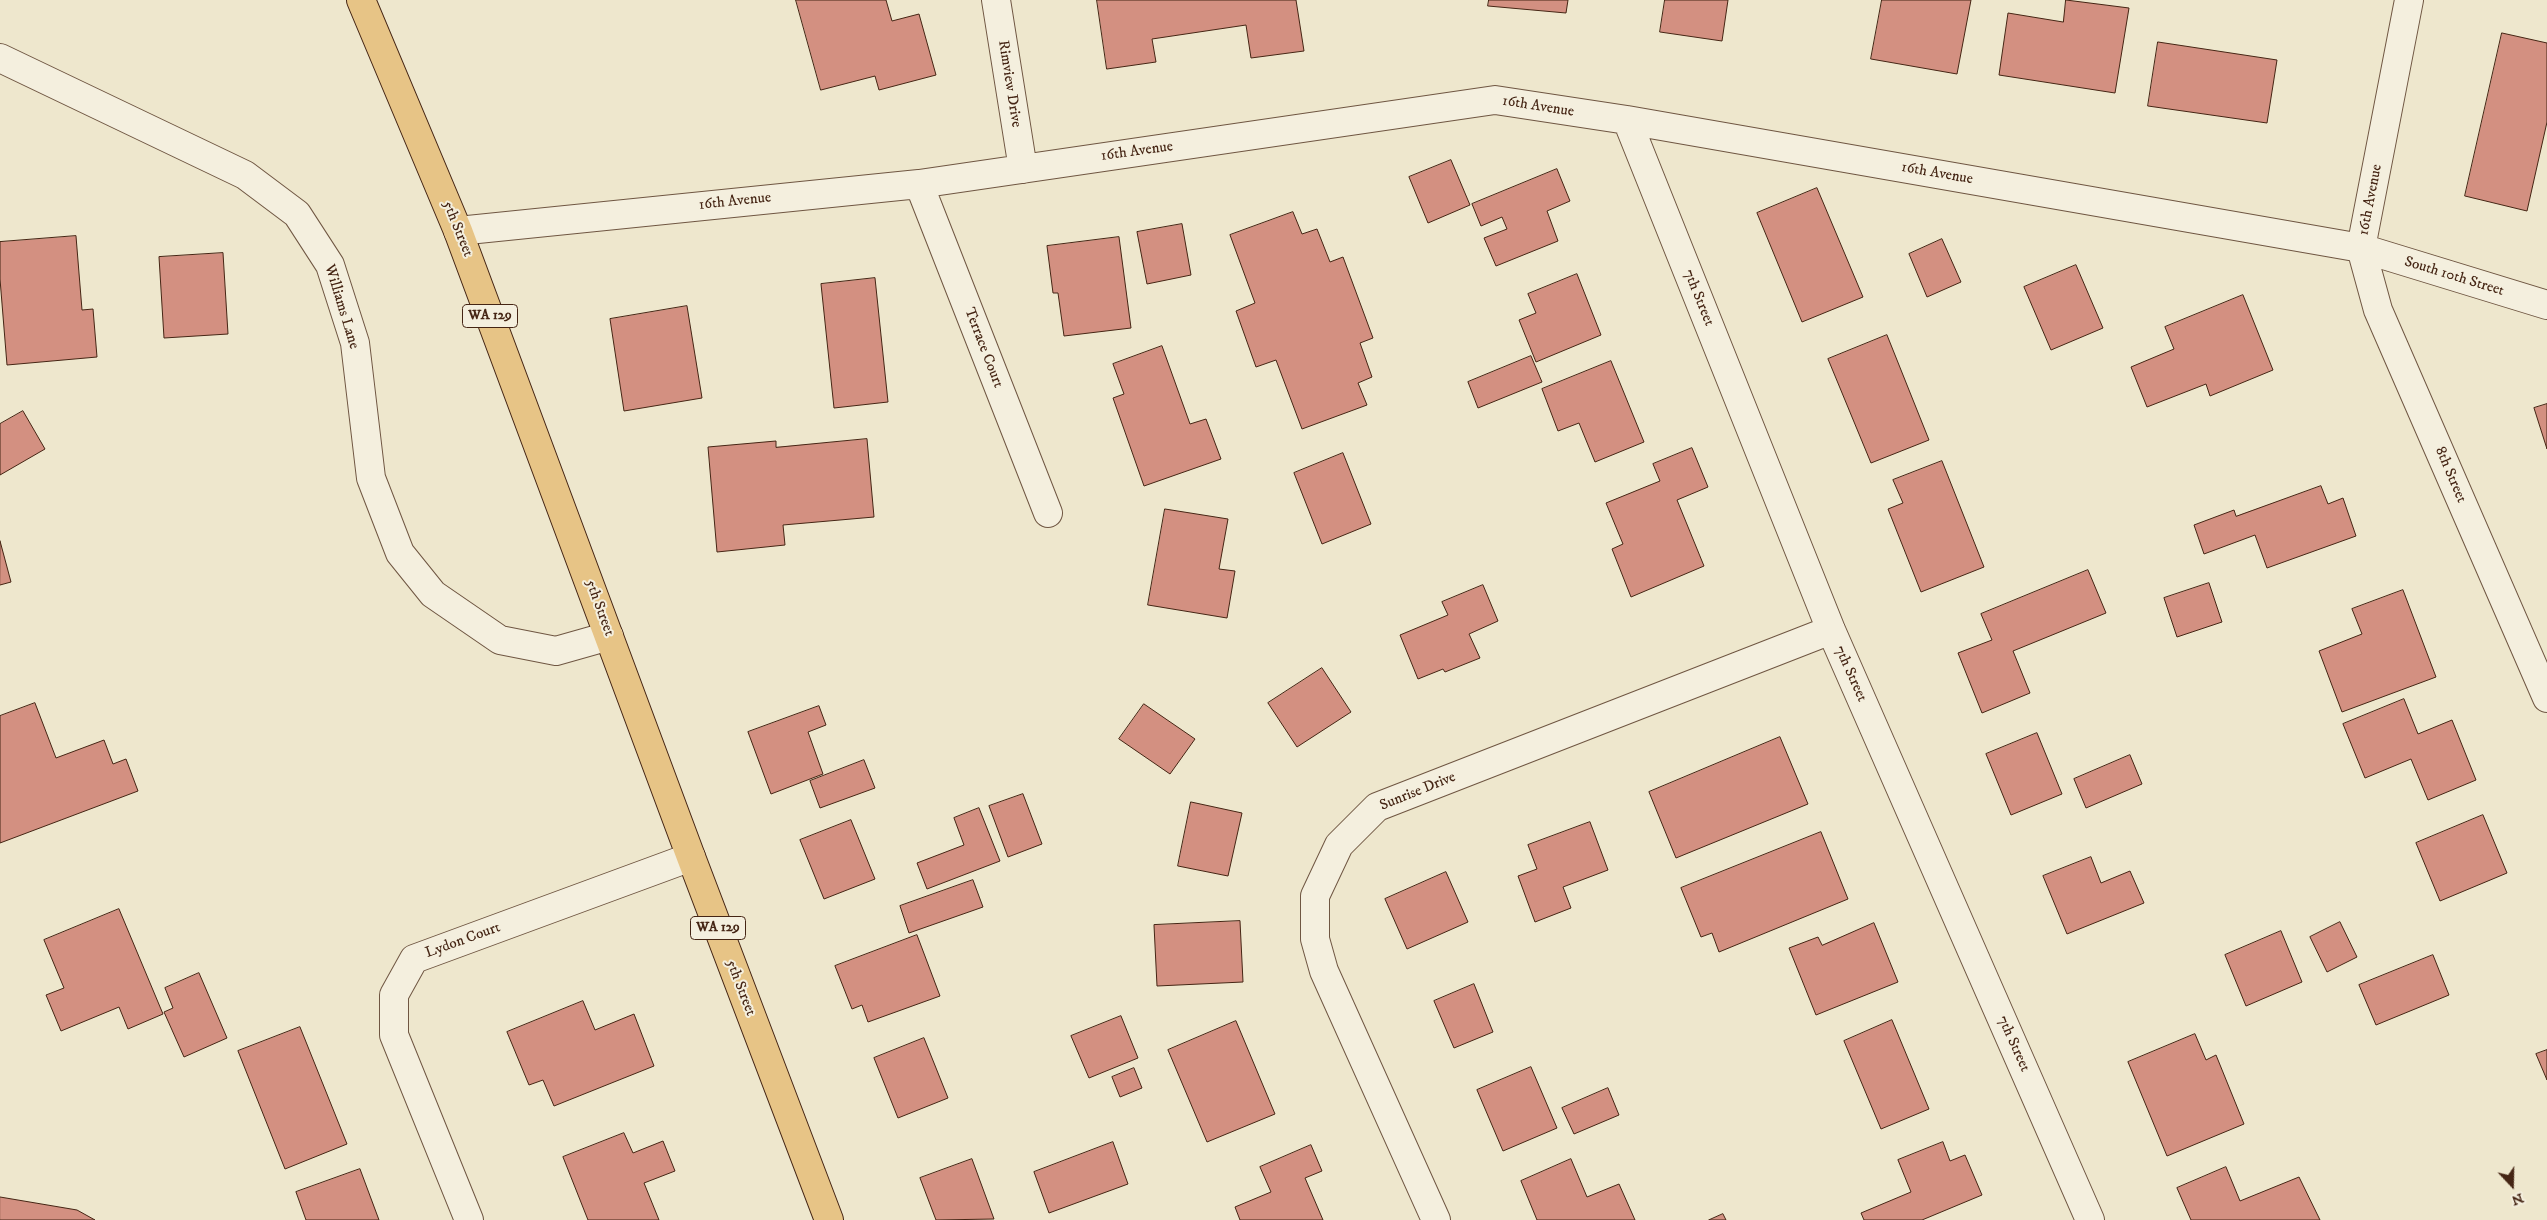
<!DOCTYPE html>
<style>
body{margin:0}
#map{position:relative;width:2547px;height:1220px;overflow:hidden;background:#eee7cd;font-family:"IM FELL DW Pica",serif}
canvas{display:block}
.north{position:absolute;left:2487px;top:1160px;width:50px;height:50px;-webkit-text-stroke:4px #f4efde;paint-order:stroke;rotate:159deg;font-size:14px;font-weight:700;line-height:20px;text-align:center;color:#452514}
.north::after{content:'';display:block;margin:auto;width:18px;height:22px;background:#452514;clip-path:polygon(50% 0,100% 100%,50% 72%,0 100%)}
</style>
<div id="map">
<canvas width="2547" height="1220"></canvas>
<div class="north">N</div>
</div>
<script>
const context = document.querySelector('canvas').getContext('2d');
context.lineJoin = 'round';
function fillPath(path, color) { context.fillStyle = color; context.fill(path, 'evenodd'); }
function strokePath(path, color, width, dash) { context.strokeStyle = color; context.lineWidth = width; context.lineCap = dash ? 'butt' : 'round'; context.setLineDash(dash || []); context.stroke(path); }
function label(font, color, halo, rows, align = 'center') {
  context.font = font + ' "IM FELL DW Pica",serif'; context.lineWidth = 4; context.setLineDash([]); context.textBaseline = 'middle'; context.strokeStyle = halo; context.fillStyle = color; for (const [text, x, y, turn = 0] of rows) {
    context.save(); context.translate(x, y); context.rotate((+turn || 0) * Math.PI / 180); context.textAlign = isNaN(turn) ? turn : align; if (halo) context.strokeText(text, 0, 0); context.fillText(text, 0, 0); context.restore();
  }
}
const building = new Path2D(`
 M796,0H886L892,21L919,14L936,75L879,90L875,76L821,90Z
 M1097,0H1296L1304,51L1251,58L1246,25L1152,39L1156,62L1107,69Z
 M1489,0H1568L1566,13L1488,6Z
 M1665,0H1728L1722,41L1660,32Z
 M1882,0H1971L1957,74L1871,59Z
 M2066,0L2129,8L2115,93L1999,75L2008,13L2063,22Z
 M2502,33L2547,43V122L2527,211L2465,196Z
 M2158,42L2277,60L2267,123L2148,106Z
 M1451,160L1470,205L1428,223L1409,177Z
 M1557,169L1570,201L1547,211L1558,241L1496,266L1484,238L1507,229L1502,217L1481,226L1472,204Z
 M1817,188L1863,297L1802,322L1757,213Z
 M1293,212L1302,234L1317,229L1330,262L1343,257L1373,338L1360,343L1372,377L1358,383L1367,405L1302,429L1276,360L1256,367L1236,311L1255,303L1230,235Z
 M1182,224L1191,275L1147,284L1137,232Z
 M76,236L82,310L93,309L97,357L7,365L0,279V242Z
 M1119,237L1131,328L1064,336L1058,293H1053L1047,246Z
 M1942,239L1961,282L1927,297L1909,254Z
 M223,253L228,334L164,338L159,257Z
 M2076,265L2103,328L2051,350L2024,287Z
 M1577,274L1601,335L1536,362L1519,320L1536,313L1528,294Z
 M875,278L888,402L834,408L821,284Z
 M2243,295L2273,370L2210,396L2206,384L2147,407L2131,367L2174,349L2165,327Z
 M687,306L702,398L624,411L610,319Z
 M1887,335L1929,440L1871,463L1828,359Z
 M1162,346L1190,424L1206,419L1221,459L1144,486L1113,398L1124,394L1113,364Z
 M1531,356L1542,382L1478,408L1468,382Z
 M1611,361L1644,442L1595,462L1579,423L1558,431L1542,389Z
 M2547,404V449L2534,408Z
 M23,411L45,449L0,475V424Z
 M867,439L874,517L783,525L785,545L717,552L708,447L776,441V447Z
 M1692,448L1708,487L1677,500L1704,566L1631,597L1612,549L1623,544L1606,503L1660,481L1653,464Z
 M1343,453L1371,524L1322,544L1294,473Z
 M1942,461L1984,567L1921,592L1888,509L1903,503L1893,480Z
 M2321,486L2328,504L2343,498L2356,536L2267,568L2255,535L2204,554L2194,525L2234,510L2236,516Z
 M1165,509L1228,519L1219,569L1235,571L1227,618L1148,605Z
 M0,541L11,582L0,585Z
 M2088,570L2106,613L2013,651L2030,693L1982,713L1958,653L1992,640L1981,614Z
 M2209,583L2222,622L2177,637L2164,598Z
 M1483,585L1498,621L1469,634L1480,658L1445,672L1443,669L1418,679L1400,635L1448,615L1442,602Z
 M2403,590L2436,677L2342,712L2319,651L2362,634L2352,609Z
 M1322,668L1351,712L1297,747L1268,703Z
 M2404,699L2418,734L2452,720L2476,780L2428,800L2411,759L2365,778L2343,724Z
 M35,703L56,758L104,740L113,764L126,759L138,791L0,843V716Z
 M1144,704L1195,739L1170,774L1119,739Z
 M819,706L826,725L808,732L823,774L771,794L748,732Z
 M2037,733L2062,794L2011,815L1986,754Z
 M1780,737L1808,804L1676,858L1649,792Z
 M2130,755L2142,784L2086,808L2074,779Z
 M864,760L875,788L820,808L810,781Z
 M1023,794L1042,844L1008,857L989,806Z
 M1191,802L1242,813L1228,876L1178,866Z
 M979,808L1000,861L927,889L917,863L964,845L954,818Z
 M2483,815L2507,873L2440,901L2416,843Z
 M851,820L875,879L824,899L800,840Z
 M1590,822L1608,870L1563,887L1571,908L1535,922L1518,876L1537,869L1528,845Z
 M1821,832L1848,899L1719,952L1712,933L1701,937L1681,888Z
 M2091,857L2101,883L2130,871L2144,903L2067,934L2043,876Z
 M1446,872L1468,922L1407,949L1385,899Z
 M973,880L983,907L909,933L900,906Z
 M119,909L163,1014L128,1029L119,1007L61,1031L46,995L64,988L44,940Z
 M1240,921L1243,982L1157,986L1154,925Z
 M2340,922L2357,957L2327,972L2310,937Z
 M1874,923L1898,982L1816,1015L1789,948L1818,937L1822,945Z
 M2281,931L2302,982L2246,1006L2225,955Z
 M917,935L940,996L868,1022L862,1005L852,1009L835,966Z
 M2433,955L2449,995L2376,1025L2359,985Z
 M199,973L227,1038L184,1057L164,1012L173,1008L165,988Z
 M1474,984L1493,1032L1454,1048L1434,1001Z
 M583,1001L595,1030L634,1014L654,1066L554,1106L543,1080L529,1085L507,1032Z
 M1121,1016L1138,1058L1089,1078L1071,1036Z
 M1892,1020L1929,1109L1881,1129L1844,1041Z
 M1236,1021L1275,1114L1207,1142L1168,1050Z
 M300,1027L347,1144L285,1169L238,1051Z
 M2195,1034L2206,1060L2216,1055L2244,1124L2167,1156L2128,1062Z
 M924,1038L948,1098L898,1118L874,1058Z
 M2547,1050V1080L2536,1054Z
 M1531,1067L1557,1128L1503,1151L1477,1090Z
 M1134,1068L1142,1088L1120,1097L1112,1077Z
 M1608,1088L1619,1115L1574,1134L1562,1108Z
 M624,1133L633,1153L663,1141L675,1171L644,1183L659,1220H588L563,1157Z
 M1113,1142L1128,1184L1049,1213L1034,1172Z
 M1943,1142L1950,1161L1965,1155L1982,1195L1922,1220H1864L1861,1213L1911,1192L1898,1160Z
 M1311,1145L1322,1171L1305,1178L1323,1220H1240L1235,1207L1271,1192L1260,1167Z
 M972,1159L994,1219L936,1220L920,1178Z
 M1571,1159L1587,1197L1619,1184L1635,1220H1537L1521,1181Z
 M2226,1167L2240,1201L2299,1177L2320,1220H2191L2177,1188Z
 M360,1169L379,1220H306L296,1192Z
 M0,1197L77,1210L95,1220H0Z
 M1723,1214L1726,1220H1709Z`);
fillPath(building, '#d39081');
strokePath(building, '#452514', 1);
const minor = new Path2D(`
 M996,0L1023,169
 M2409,0L2361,248L2378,310L2547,698
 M0,58L245,175L297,214L330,265L355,343L371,478L400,553L433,594L500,640L556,651L609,636
 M1627,120L1831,630L2090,1220
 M919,184L1048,513
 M458,231L919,184L1495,100L1627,120L2361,248L2547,305
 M469,1220L394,1035V995L414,959L691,857
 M1436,1220L1324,971L1315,939V896L1339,845L1377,807L1831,630`);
const major = new Path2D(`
 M361,0L458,231L691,857L829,1220`);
strokePath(minor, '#6f5642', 30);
strokePath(major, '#452514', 30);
strokePath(minor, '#f4efde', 28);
strokePath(major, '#e7c486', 28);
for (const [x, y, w] of [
 [490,316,55],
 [718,928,55]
]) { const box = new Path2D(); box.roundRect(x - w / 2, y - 11.5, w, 23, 4); context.fillStyle = '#f4efde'; context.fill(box); strokePath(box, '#452514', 1); }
label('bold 14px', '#452514', null, [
 ["WA 129",490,316],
 ["WA 129",718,928]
]);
label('15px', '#452514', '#f4efde', [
 ["Rimview Drive",1009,84,81],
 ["16th Avenue",1538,107,9],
 ["16th Avenue",1137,152,-8],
 ["16th Avenue",1937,174,10],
 ["16th Avenue",2371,200,-79],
 ["16th Avenue",735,202,-6],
 ["5th Street",457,229,68],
 ["South 10th Street",2454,277,17],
 ["7th Street",1698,298,68],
 ["Williams Lane",341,307,73],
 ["Terrace Court",983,348,69],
 ["8th Street",2450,475,67],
 ["5th Street",599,608,70],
 ["7th Street",1850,674,66],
 ["Sunrise Drive",1418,792,-22],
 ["Lydon Court",463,941,-20],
 ["5th Street",740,988,69],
 ["7th Street",2013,1044,66]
]);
</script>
